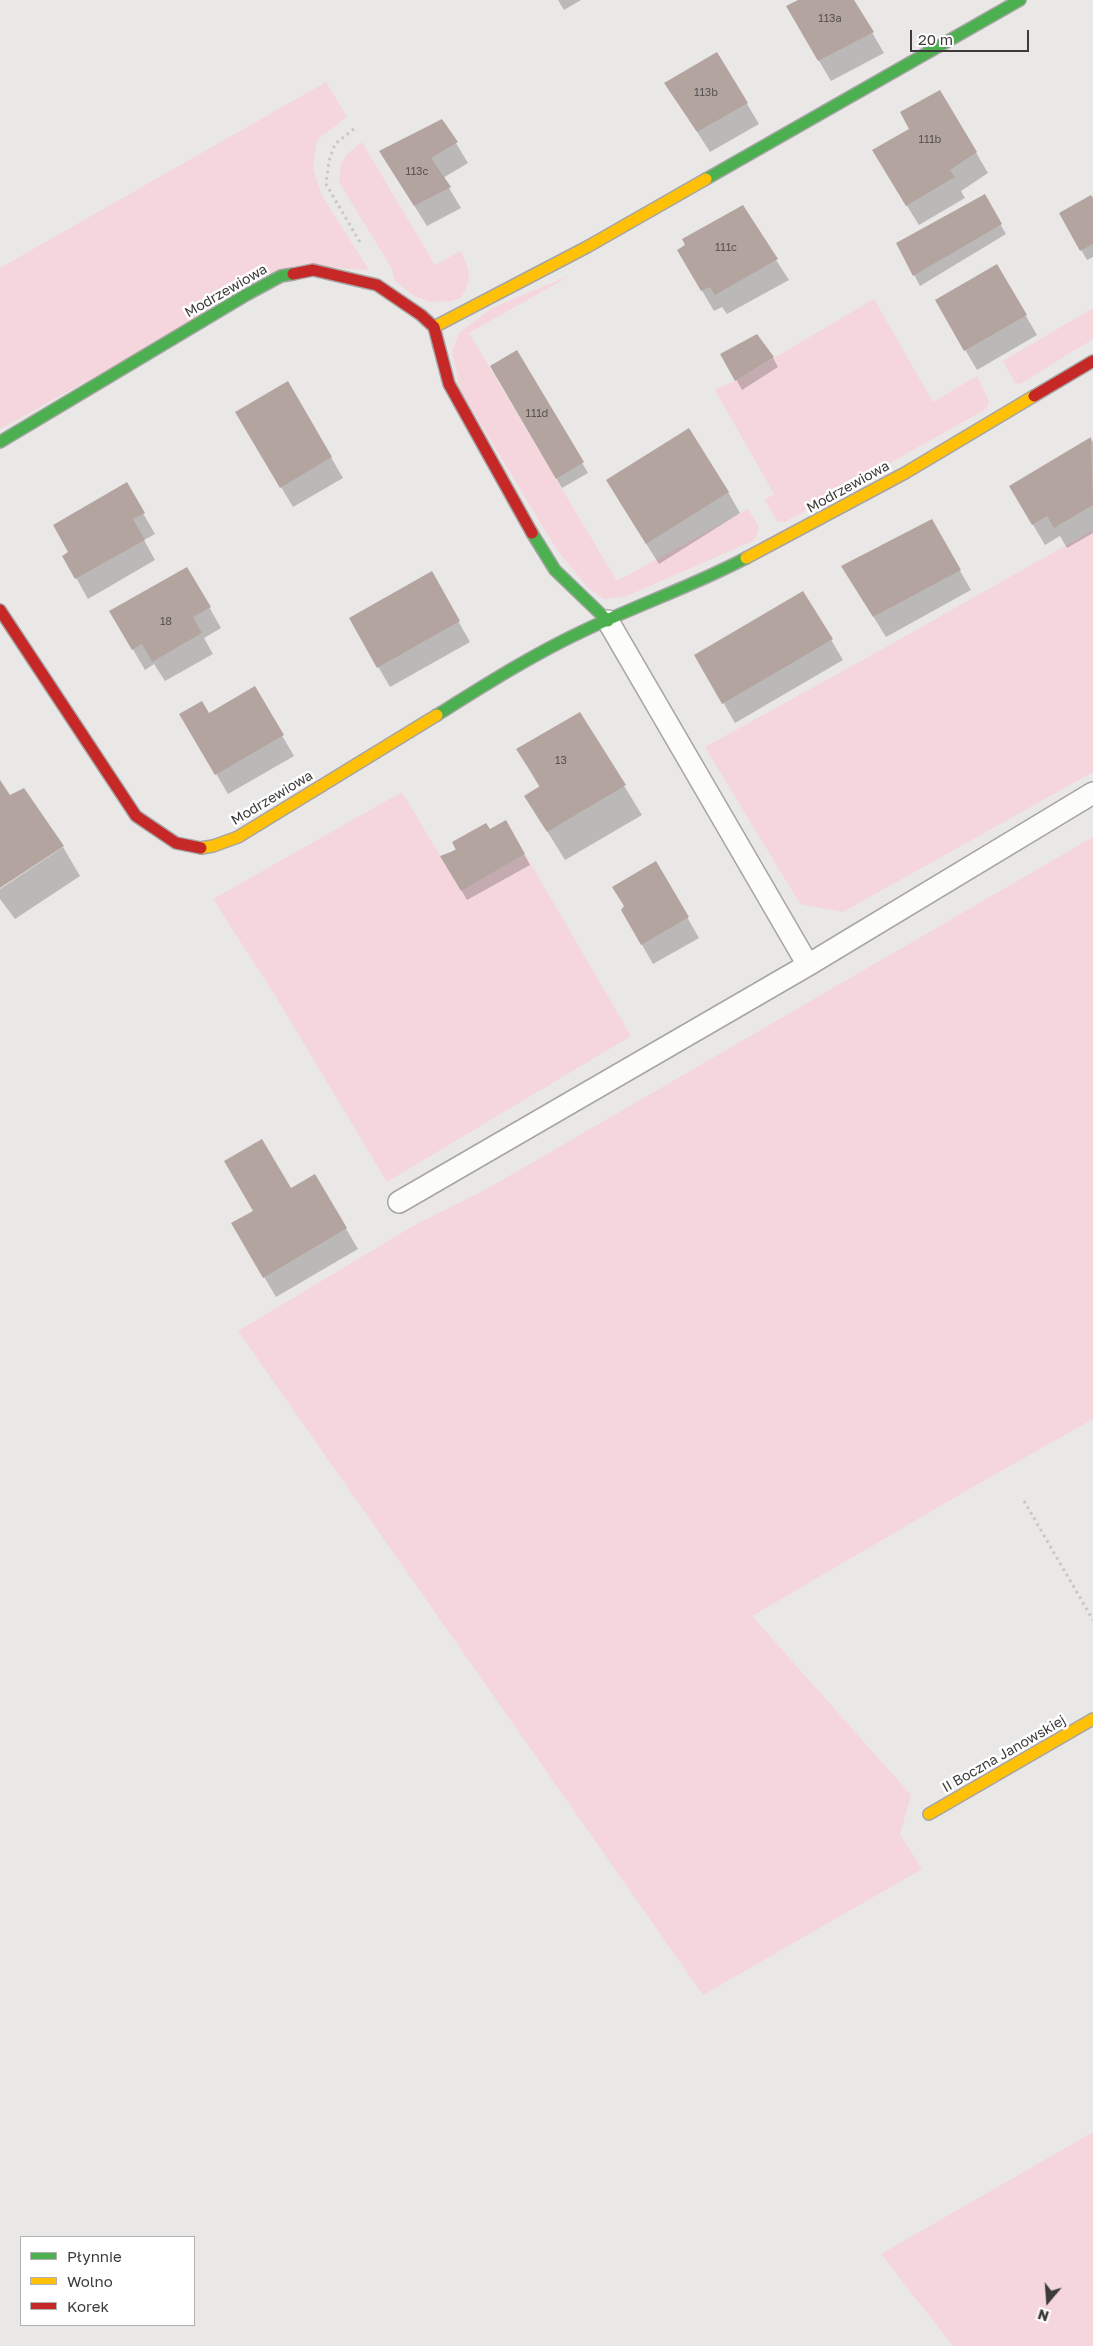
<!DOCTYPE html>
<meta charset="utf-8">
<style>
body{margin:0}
#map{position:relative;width:1093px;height:2346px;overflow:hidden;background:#eae8e6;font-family:"Golos Text",sans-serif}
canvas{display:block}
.legend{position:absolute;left:20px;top:2236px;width:175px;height:90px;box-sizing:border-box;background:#fff;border:1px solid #b1b1b0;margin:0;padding:6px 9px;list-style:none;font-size:15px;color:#3c3b3a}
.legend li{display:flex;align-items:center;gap:10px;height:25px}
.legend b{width:25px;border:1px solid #b1b1b0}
.north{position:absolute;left:1023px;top:2276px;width:50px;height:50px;-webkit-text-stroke:4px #fff;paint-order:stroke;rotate:198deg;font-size:14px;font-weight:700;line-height:20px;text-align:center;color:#3c3b3a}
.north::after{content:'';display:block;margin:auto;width:18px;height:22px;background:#3c3b3a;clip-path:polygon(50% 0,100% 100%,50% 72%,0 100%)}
.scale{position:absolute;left:910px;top:30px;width:119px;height:22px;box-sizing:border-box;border:2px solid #3c3b3a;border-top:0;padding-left:6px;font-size:15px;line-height:18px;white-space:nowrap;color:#3c3b3a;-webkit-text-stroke:4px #fff;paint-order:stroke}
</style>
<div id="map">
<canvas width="1093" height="2346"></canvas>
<ul class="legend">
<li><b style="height:6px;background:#4caf50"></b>Płynnie</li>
<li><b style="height:6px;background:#ffc107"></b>Wolno</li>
<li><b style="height:6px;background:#c62828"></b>Korek</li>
</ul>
<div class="north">N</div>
<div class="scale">20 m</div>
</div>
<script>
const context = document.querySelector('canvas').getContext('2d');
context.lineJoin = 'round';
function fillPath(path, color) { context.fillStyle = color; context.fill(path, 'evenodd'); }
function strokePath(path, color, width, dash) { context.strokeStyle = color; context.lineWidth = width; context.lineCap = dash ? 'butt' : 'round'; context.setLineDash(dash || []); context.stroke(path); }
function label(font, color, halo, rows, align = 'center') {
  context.font = font + ' "Golos Text",sans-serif'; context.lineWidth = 5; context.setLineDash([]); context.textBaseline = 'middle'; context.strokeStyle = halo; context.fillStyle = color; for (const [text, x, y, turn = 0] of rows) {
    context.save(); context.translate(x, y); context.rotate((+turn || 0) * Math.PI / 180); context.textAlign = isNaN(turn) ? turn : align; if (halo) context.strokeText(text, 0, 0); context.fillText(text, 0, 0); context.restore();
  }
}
fillPath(new Path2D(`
 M326,82L347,117L317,140L313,168L322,196L369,270L295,266L0,429V268Z
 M362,142L435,265L461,251C470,272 473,277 461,298L451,301L431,302L414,296L395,281L392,269L339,182L341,163L348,153Z
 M571,275L469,333L617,581L748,509L759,527L755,540L627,596L604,599L588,588L557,550L460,390L452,351L459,333L492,308Z
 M874,299L933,402L977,376L989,401L986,409L785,522L777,521L765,500L774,494L715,390L735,381Z
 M1093,308V339L1020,384L1015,383L1003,361Z
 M1093,530V772L843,912L800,904L705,747L870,656Z
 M402,792L461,891L525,854L631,1036L387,1182L276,997L213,899Z
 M1093,837V1419L978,1484L752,1616L911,1795L900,1834L922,1869L703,1995L238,1331L413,1226L485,1190Z
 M1093,2132V2346H953L881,2254Z`), '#f5d6dd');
fillPath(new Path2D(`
 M558,0H581L564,10Z
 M800,0H853L884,53L831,81L787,7Z
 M717,54L759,124L710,152L666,83Z
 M940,91L988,173L961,191L965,198L919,225L885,171L911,130Z
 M442,120L468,163L443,178L461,208L427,226L393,172Z
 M984,196L1006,234L920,286L898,244Z
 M1093,199V257L1087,260L1060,213Z
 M742,207L789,280L727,314L722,307L714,311L678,250Z
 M997,266L1037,335L977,370L936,300Z
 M517,352L588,473L562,488L491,367Z
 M722,354L773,358L778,367L742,390Z
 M288,383L343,478L293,507L249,433Z
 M1091,439L1093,442V533L1067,548L1060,536L1045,545L1010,486Z
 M126,484L155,534L144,540L155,560L88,599L64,556L70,553Z
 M728,492L740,513L659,564L619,501Z
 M931,520L971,590L886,637L855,587Z
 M187,568L221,628L204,638L213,654L165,681L154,664L145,670L111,612Z
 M431,573L470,642L390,687L350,619Z
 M803,592L843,660L735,723L696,655Z
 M254,688L294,756L228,794L181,714L208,715Z
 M580,714L642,815L565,860L526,797L540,788L518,750Z
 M506,821L530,865L467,900L442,857Z
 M63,847L80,876L15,919L0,899V889Z
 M656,863L699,938L653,964L622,910Z
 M315,1176L358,1249L276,1297L233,1224Z`), '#0003');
fillPath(new Path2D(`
 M798,0H854L874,32L818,61L786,6Z
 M717,52L748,103L697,132L664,83Z
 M940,90L977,152L950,170L955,177L906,206L872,150L909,129L900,112Z
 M442,119L458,142L431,158L451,187L414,206L379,151Z
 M985,194L1002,224L913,276L896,243Z
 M1091,195L1093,198V244L1080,251L1059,213Z
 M743,205L778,259L715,295L710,287L701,291L677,250L685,245L682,239Z
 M997,264L1027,315L964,351L935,300Z
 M757,334L774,357L735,381L720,354Z
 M517,350L584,462L556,479L490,366Z
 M288,381L332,457L280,488L235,412Z
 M689,428L729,492L646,544L606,480Z
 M1091,437L1093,505L1054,528L1047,516L1032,525L1009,486Z
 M127,482L145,513L133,519L145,540L75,579L62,556L68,552L53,525Z
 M932,519L961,570L873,617L841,566Z
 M187,567L211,607L193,617L202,633L152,662L142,644L132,650L109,611Z
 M432,571L460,621L377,668L349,618Z
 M803,591L833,639L722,704L694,655Z
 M255,686L284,735L215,775L179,714L202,701L209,713Z
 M580,712L626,785L547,832L524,796L540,786L516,749Z
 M0,780L10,795L24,788L64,846L0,888Z
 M506,820L525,854L461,891L440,856L456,850L452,842L486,823L490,829Z
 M656,861L689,917L641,945L621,910L624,906L612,887Z
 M262,1139L291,1188L315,1174L347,1228L263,1278L231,1223L253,1211L224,1161Z`), '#b3a4a0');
const lane = new Path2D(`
 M608,621L808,965
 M399,1202L808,965L1093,793`);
const fast = new Path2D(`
 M706,179L1020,0
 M0,442L246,295L281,276L293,274
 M532,533L555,570L608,621
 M437,715C485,685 532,655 583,631C637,605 693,586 746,558`);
const slow = new Path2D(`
 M434,327L587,247L706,179
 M746,558L905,473L1034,396
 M201,848L213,846L238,837L437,715
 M929,1814L1093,1719`);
const jam = new Path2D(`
 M293,274L313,270L377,285L421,315L434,327L449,384L532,533
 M1034,396L1093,361
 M0,610L136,816L176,843L201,848`);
strokePath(lane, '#a6a5a4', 24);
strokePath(fast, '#a6a5a4', 14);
strokePath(slow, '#a6a5a4', 14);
strokePath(jam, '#a6a5a4', 14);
strokePath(new Path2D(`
 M354,129L335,144L329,161L326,184L361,244
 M1024,1501L1093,1620`), '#c7c7c6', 3, [2.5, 4]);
strokePath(lane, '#fcfcfb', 21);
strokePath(fast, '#4caf50', 11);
strokePath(slow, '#ffc107', 11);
strokePath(jam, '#c62828', 11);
label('11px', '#5a5554', null, [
 ["113a",830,19],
 ["113b",706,93],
 ["111b",930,140],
 ["113c",417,172],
 ["111c",726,248],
 ["111d",537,414],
 ["18",166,622],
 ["13",561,761]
]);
label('14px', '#3c3b3a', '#fff', [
 ["Modrzewiowa",226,291,-30],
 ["Modrzewiowa",848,487,-29],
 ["Modrzewiowa",272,798,-31],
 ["II Boczna Janowskiej",1004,1754,-30]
]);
</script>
